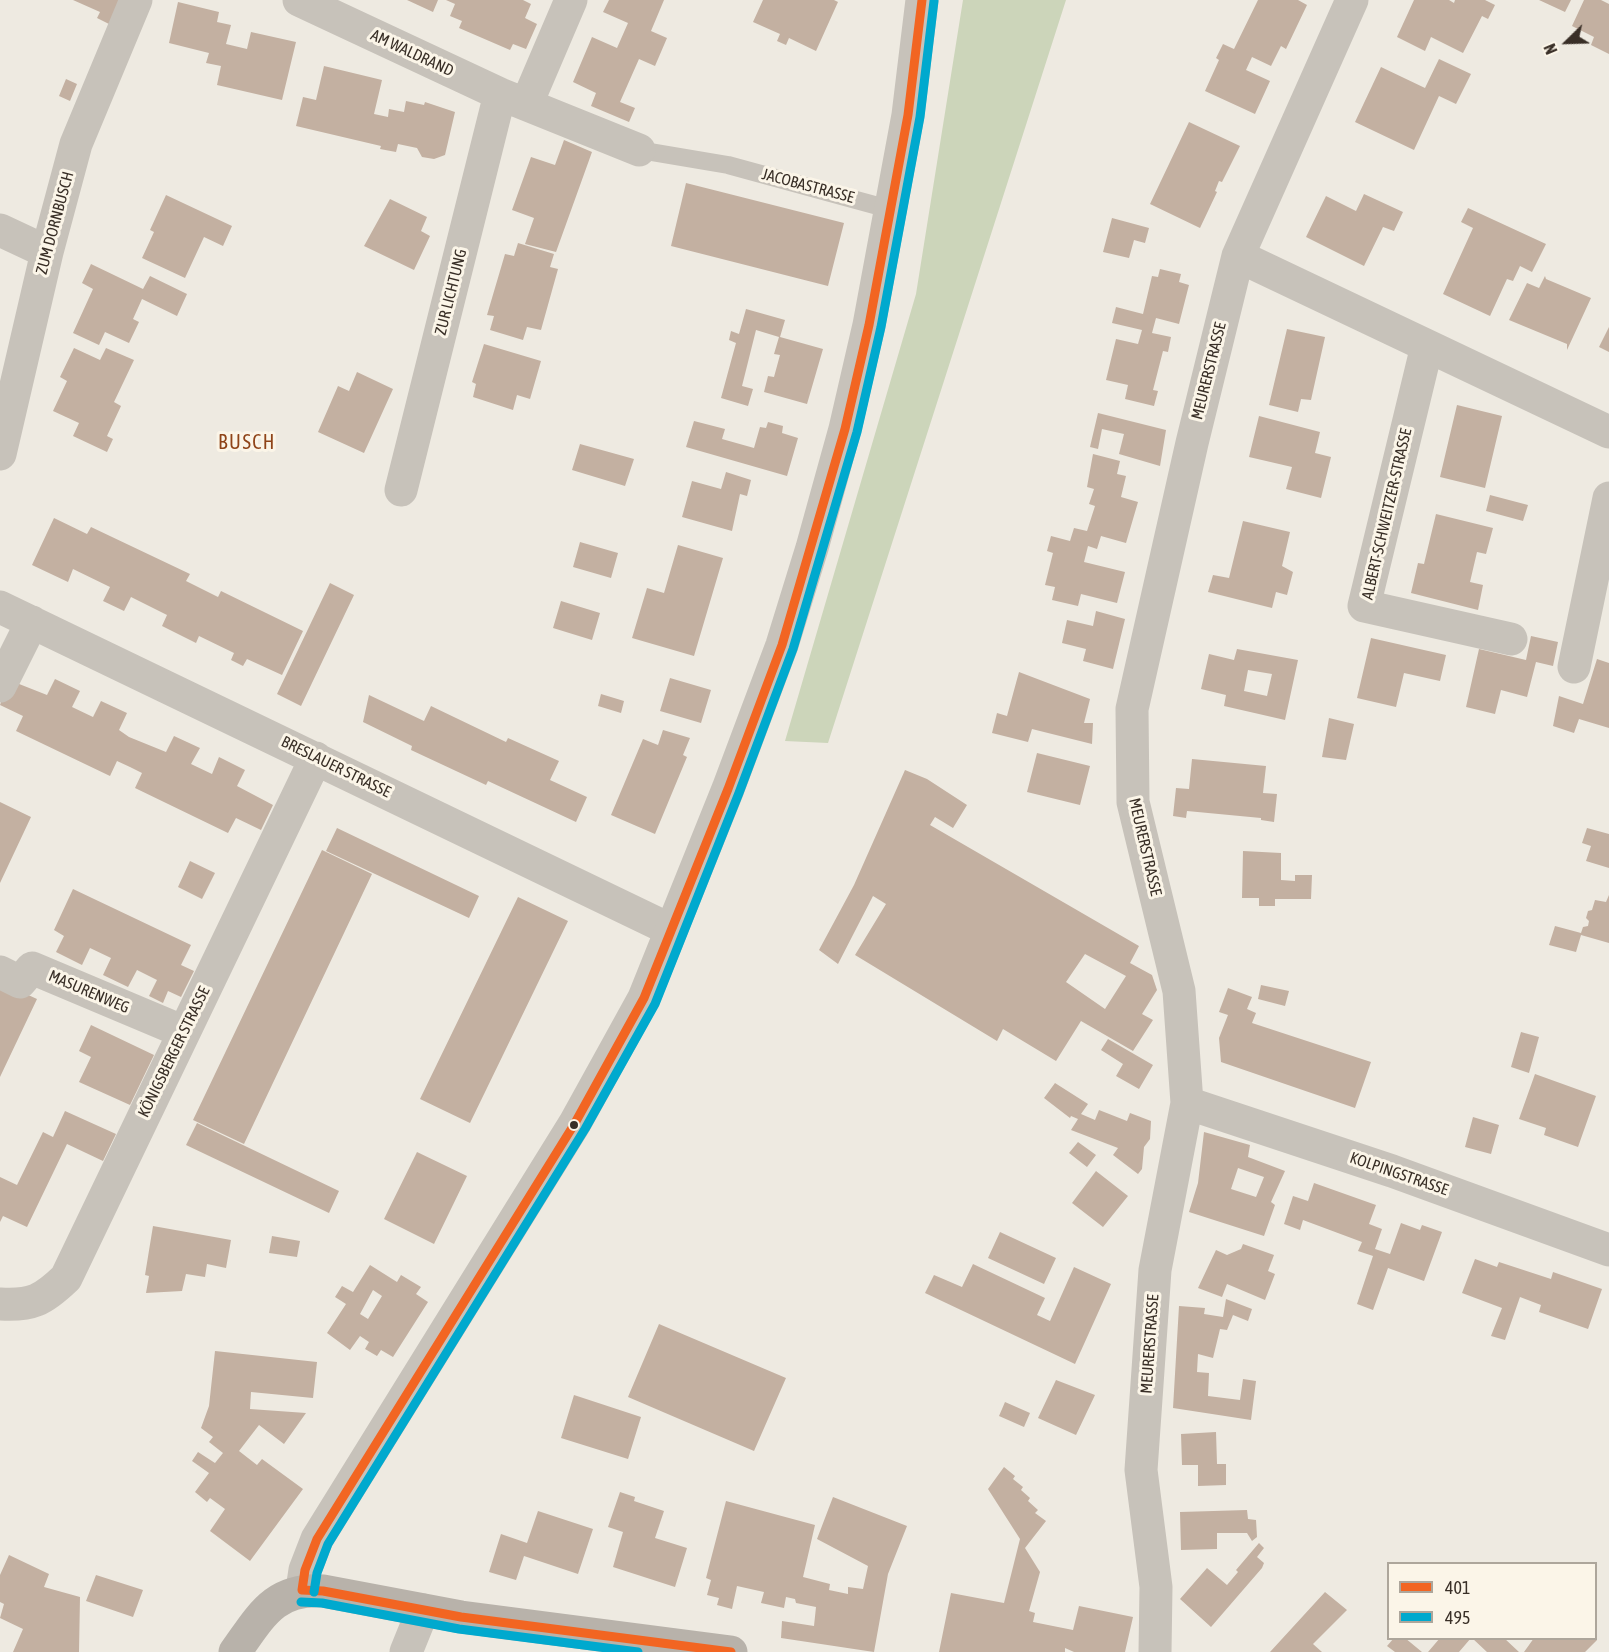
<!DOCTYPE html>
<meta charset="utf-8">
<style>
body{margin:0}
#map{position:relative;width:1609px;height:1652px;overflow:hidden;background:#eeeae1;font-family:"Asap Condensed",sans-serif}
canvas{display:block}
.legend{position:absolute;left:1387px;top:1562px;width:210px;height:78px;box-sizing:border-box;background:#fbf5e8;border:2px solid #ada69b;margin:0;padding:8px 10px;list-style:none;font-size:18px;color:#392f27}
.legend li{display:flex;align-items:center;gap:12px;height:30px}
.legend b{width:30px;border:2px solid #ada69b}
.north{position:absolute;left:1537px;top:12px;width:60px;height:60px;-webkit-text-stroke:4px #fbf5e8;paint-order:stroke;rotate:247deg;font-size:16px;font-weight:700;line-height:24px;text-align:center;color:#392f27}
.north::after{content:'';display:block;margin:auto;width:21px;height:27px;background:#392f27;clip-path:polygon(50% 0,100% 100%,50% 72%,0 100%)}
</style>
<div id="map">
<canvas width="1609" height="1652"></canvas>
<ul class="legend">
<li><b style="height:8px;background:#f26522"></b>401</li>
<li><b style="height:8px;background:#00a9ce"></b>495</li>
</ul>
<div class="north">N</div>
</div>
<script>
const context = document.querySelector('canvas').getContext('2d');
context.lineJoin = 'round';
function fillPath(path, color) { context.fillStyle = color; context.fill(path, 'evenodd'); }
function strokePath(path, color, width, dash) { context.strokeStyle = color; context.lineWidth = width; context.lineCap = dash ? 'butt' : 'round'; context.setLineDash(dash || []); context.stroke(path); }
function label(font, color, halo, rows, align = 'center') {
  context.font = font + ' "Asap Condensed",sans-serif'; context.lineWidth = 6; context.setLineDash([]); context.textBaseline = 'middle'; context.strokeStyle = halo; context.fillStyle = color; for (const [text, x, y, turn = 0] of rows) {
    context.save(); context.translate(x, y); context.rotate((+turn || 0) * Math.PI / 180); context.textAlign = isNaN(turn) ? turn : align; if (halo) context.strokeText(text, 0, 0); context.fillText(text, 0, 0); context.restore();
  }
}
fillPath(new Path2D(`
 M963,0H1066L828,743L785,741L916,294Z`), '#ccd5ba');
fillPath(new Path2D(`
 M73,0H122L111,25L97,18L100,12Z
 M407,0H438L433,12Z
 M446,0H523L531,4L525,18L537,24L526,49L513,44L510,50L459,28L462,21L450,16L455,4Z
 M609,0H664L651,31L667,38L655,66L639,59L620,102L635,108L629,122L591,106L596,93L573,82L592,37L617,48L628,23L603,12Z
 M763,0H834L838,2L816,51L789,38L786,45L777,41L780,34L753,22Z
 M1258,0H1298L1307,5L1286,49L1281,46L1271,66L1252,57L1246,70L1270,81L1255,114L1205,91L1219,60L1216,58L1223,44L1234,49Z
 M1414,0H1449L1454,3L1455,0H1485L1495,5L1488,19L1482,16L1463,53L1431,37L1425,51L1397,37Z
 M1539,0H1571L1565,12Z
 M1584,0H1601L1609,4V54L1591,45L1594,37L1572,26Z
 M178,2L219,12L217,22L231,25L226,44L247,49L251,32L296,42L282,100L217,85L221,66L206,63L209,53L169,43Z
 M1439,59L1471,74L1456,104L1439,96L1414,150L1355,122L1381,67L1425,88Z
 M324,66L382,80L374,114L388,117L389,109L404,112L406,101L424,105L425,102L455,112L445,155L434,159L422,157L417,148L398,144L396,152L380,149L381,146L296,126L303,97L316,100Z
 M66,79L77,84L70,101L59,96Z
 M1189,122L1240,146L1222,182L1219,181L1215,191L1217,192L1200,228L1150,204Z
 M564,140L592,152L556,252L525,244L534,218L512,210L531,157L555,165Z
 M686,183L844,223L828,286L671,246Z
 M1364,194L1403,212L1394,231L1383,227L1364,266L1306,237L1326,196L1356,211Z
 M166,195L232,226L223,246L204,237L185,278L142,258L154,232L150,230Z
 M390,199L427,217L421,231L430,236L414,270L364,246Z
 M1468,208L1546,244L1532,272L1520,266L1513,281L1507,279L1490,316L1443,294L1473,228L1461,222Z
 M1112,218L1149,228L1145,243L1134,240L1129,258L1103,252Z
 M518,243L554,254L550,267L558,269L541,330L527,327L523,340L490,330L494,316L487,315L505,254L514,256Z
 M91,264L143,289L150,276L187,294L177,316L142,299L133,319L139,322L129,343L105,332L99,345L73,333L93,289L82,283Z
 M1160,269L1181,274L1179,282L1189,285L1179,324L1156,318L1152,333L1171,337L1168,352L1163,351L1153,390L1158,391L1154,406L1125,399L1128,385L1106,380L1116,339L1138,344L1142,330L1112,323L1116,307L1143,314L1152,276L1158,277Z
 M1545,276L1546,279L1591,298L1567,350V344L1509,320L1527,283L1539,288Z
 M746,309L785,320L780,337L823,349L807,404L764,392L768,376L774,377L780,355L774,354L779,337L756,330L742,386L753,389L748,406L721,398L736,343L729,340L731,331L739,334Z
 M1609,327V352L1599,347Z
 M1287,329L1325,337L1311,400L1301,399L1298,412L1269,405Z
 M484,344L541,361L530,399L517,395L513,410L473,397L476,384L472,382Z
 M74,348L100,360L106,348L134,360L114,402L121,406L107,436L113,439L107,452L73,436L79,423L53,411L67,381L60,377Z
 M357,372L393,389L364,453L318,432L338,386L349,391Z
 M1457,405L1502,416L1485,488L1440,477Z
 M1098,413L1166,430L1160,466L1119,454L1124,434L1102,429L1098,449L1090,447Z
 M1259,416L1320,432L1315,453L1331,457L1321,498L1286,489L1292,467L1249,457Z
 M694,421L725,429L722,439L754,448L760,427L766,428L768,422L783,426L782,433L798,438L787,476L686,447Z
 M580,444L634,459L625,486L572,470Z
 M1093,454L1120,461L1117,474L1126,476L1121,497L1138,502L1126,543L1101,536L1097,549L1088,546L1084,562L1125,572L1117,603L1081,594L1078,606L1052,600L1055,587L1045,585L1053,553L1047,551L1051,536L1070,541L1074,528L1087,531L1095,506L1089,504L1094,489L1087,487Z
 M726,472L751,480L747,496L740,494L732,531L682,517L692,481L721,489Z
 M1490,495L1528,505L1523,521L1486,511Z
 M1436,514L1493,528L1486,554L1477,552L1470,582L1483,585L1478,610L1411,593L1418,563L1424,564Z
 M54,518L87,534L91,527L190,574L186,581L218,597L221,591L303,631L282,675L247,659L243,666L231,660L234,653L199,636L196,643L162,626L167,615L131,597L124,611L103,601L110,587L73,569L68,582L32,565Z
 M1243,521L1290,532L1282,566L1293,572L1287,595L1276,592L1272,608L1208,592L1213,575L1229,578Z
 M580,542L618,553L611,578L573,567Z
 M678,545L723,558L694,656L632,638L647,588L664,593Z
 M330,583L354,595L301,706L277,694Z
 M561,601L600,613L592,640L553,628Z
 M1096,611L1125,619L1113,669L1083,661L1086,649L1062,643L1067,620L1093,626Z
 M1531,636L1558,642L1553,666L1536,662L1527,697L1501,690L1495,714L1466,707L1479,649L1526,660Z
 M1371,638L1446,655L1440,681L1404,673L1396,707L1357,698Z
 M1237,649L1298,660L1285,720L1224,706L1226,695L1201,689L1209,654L1234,660ZM1248,670L1272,674L1267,696L1244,691Z
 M1597,659L1609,663V728L1579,719L1574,733L1553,726L1559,696L1583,704Z
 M1019,672L1090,699L1084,723H1093L1092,744L1032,729L1028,742L992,733L997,713L1007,716Z
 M670,678L711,690L701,723L660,711Z
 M55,679L80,691L72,707L93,717L101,701L127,713L119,730L129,737L166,752L174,736L200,748L191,764L212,774L219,757L245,770L237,786L273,805L261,830L236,818L228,833L135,788L142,773L130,767L117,761L110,776L16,731L23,716L0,705L9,680L47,695Z
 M601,694L624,701L621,713L598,706Z
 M369,695L424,721L431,706L506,742L508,738L559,761L550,780L587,797L576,822L488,781L486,785L411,750L412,746L363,722Z
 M1329,718L1354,724L1346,760L1322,757Z
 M663,730L690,738L683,755L687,757L655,834L611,815L643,739L658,745Z
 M1037,753L1090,766L1080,805L1027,792Z
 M1192,759L1266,766L1263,793L1277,794L1274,822L1261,820V818L1187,811L1186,818L1173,816L1176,788L1189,789Z
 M905,770L927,779L967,805L953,828L935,817L930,825L1139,946L1130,963L1152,975L1157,990L1142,1014L1153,1020L1133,1051L1081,1021L1056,1061L1003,1029L997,1041L855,955L886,904L873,896L838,964L819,950L854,885ZM1085,954L1126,976L1105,1009L1066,982Z
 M0,802L31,817L0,883Z
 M337,828L479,896L469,918L326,851Z
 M1587,828L1609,834V868L1586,861L1591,846L1582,843Z
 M322,850L372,874L244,1144L193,1120Z
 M1243,851L1281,853V880L1295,881V875H1312L1311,899H1275V906H1259V898H1242Z
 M190,861L215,873L202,899L178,887Z
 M73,889L191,945L181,965L194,971L181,997L168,991L163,1003L149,996L157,980L137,970L128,987L103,975L111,958L90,948L82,965L56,952L64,936L54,930Z
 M1609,895V943L1581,935L1576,952L1549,945L1555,926L1581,933L1583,927L1588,926L1589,921L1586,918L1588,911L1592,910L1595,900L1606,902Z
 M518,897L568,921L470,1123L420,1099Z
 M0,982L37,999L0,1077Z
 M1261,985L1289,991L1285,1006L1258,999Z
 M1228,988L1252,997L1247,1009L1256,1013L1252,1023L1371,1062L1355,1108L1221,1062L1219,1038L1228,1015L1219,1012Z
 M91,1025L154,1055L130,1105L79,1082L91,1057L79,1051Z
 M1521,1032L1539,1037L1529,1073L1511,1067Z
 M1108,1039L1153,1065L1139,1089L1116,1076L1123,1064L1101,1050Z
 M1535,1074L1596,1096L1578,1147L1544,1135L1546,1128L1519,1119Z
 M1055,1083L1088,1104L1081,1114L1095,1120L1099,1110L1127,1121L1130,1113L1151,1121L1150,1139L1144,1147L1142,1169L1138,1174L1113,1155L1118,1148L1071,1130L1078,1119L1071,1116L1070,1118L1044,1098Z
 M65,1111L116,1134L103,1161L67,1144L27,1227L3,1216L0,1222V1177L17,1185L43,1132L53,1137Z
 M1473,1117L1499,1125L1491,1154L1465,1147Z
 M197,1123L339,1191L329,1213L186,1145Z
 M1204,1132L1250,1145L1248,1157L1285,1171L1271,1202L1275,1205L1264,1236L1189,1212L1198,1183ZM1238,1168L1264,1177L1256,1197L1231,1189Z
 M1078,1142L1096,1155L1087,1167L1069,1153Z
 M417,1152L467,1176L434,1244L384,1219Z
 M1096,1171L1128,1196L1103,1227L1072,1203Z
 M1314,1183L1376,1205L1369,1224L1382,1229L1375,1249L1390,1254L1401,1223L1420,1230L1422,1225L1442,1232L1424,1281L1388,1268L1373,1310L1357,1304L1373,1256L1358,1251L1362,1242L1303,1220L1300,1230L1284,1224L1293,1196L1308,1201Z
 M153,1226L231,1240L226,1268L207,1264L205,1277L186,1274L182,1291L146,1293L149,1276L145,1275Z
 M1000,1232L1056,1258L1044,1284L988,1258Z
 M272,1236L300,1241L297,1257L269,1253Z
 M1243,1244L1274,1255L1268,1271L1275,1274L1265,1300L1227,1284L1222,1297L1198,1288L1216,1250L1227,1255L1241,1249Z
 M1475,1259L1497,1267L1499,1262L1551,1279L1553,1272L1602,1289L1588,1329L1539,1312L1541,1305L1520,1297L1505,1340L1491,1336L1502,1308L1462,1293Z
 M973,1264L1045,1298L1037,1315L1050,1321L1074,1267L1111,1284L1075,1364L925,1293L934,1275L962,1287Z
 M370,1265L397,1282L401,1275L421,1287L416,1294L428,1302L393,1357L381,1350L377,1356L365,1349L369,1342L360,1336L350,1350L327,1333L346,1304L335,1297L342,1286L353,1292ZM373,1290L382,1296L368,1319L360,1314Z
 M1226,1299L1252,1309L1248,1321L1233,1315L1227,1330L1220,1329L1213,1358L1198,1354L1197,1372L1209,1373L1208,1396L1240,1400L1243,1379L1256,1381L1251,1420L1173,1408L1179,1306L1205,1308L1204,1314L1223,1317Z
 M659,1324L786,1378L754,1451L628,1397Z
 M215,1351L317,1362L313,1398L251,1392L250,1409L306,1413L284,1444L259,1425L239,1451L257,1465L262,1459L303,1489L250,1561L210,1531L225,1509L210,1498L207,1502L195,1492L209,1473L192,1461L198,1452L215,1463L223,1453L209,1442L213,1437L201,1428L209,1406Z
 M1056,1380L1095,1395L1076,1435L1038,1418Z
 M574,1395L641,1417L628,1459L561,1438Z
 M1005,1402L1030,1413L1024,1427L999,1416Z
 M1216,1432L1217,1464H1226V1485L1198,1486V1465H1182L1181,1434Z
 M1004,1467L1015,1476L1013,1479L1023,1487L1021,1490L1030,1498L1028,1501L1038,1510L1035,1513L1046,1521L1025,1548L1040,1572L1029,1611L1035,1613L1033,1622L1073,1630L1079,1606L1133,1617L1125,1652H1074L1065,1648V1652H939L951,1593L1004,1603L1020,1539L988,1489Z
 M620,1492L635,1497L634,1501L664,1511L655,1538L687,1548L675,1587L613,1567L623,1532L608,1527Z
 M833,1497L907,1526L888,1574L874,1652L781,1638L782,1621L814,1626L816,1607L796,1603L795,1599L786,1597L784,1608L761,1603L764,1592L737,1586L732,1609L717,1605L719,1598L707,1595L711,1580L706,1578L726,1501L815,1525L803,1577L830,1584L829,1590L848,1594V1587L863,1589L868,1566L817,1539Z
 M1247,1510L1248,1519L1256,1520L1257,1537L1252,1541L1247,1533H1217V1549L1181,1550L1180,1512Z
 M538,1511L593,1529L578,1574L524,1556L516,1580L489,1572L501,1534L527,1543Z
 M1259,1543L1264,1548L1257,1557L1264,1563L1262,1568L1211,1627L1180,1599L1207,1568L1227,1585L1238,1572L1236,1570Z
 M9,1555L49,1574L44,1587L80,1597L79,1652H13L23,1629L0,1618L4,1604L0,1602V1575Z
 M96,1575L143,1590L133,1617L86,1601Z
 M1325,1592L1347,1610L1313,1644L1322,1652H1270Z
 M1394,1638H1405L1422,1652H1395L1387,1646Z
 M1440,1638H1471L1459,1652H1428Z
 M1472,1638H1504L1519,1652H1487Z
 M1534,1638H1597V1640L1585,1652H1524Z`), '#c3b0a1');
strokePath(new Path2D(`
 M639,150L728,165L889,209`), '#c7c2ba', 18);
strokePath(new Path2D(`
 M299,0L500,94L639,150
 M527,103L571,0
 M0,230L47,252
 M1238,256L1609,432
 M1427,346L1364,606L1511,639
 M0,454L47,252L76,144L136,0
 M401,490L500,94
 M0,607L671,930
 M1574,667L1609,498
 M0,686L32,622
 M0,972L20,982L32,968L184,1032
 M1187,1103L1392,1171L1609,1250
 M0,1304C32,1306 43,1300 66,1278L316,758
 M406,1652L423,1610
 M1155,1652L1156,1587L1141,1470L1155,1270L1187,1103L1179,991L1133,802L1132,709L1192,443L1238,256L1352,0`), '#c7c2ba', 33);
strokePath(new Path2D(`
 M302,1590L305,1570L317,1539L575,1123L617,1047L644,998L728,789L782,645L812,548L845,429L869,325L908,115L922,0`), '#c7c2ba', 33);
strokePath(new Path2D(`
 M235,1652C261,1616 274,1588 323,1591L461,1617L731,1652`), '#b8b2aa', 33);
strokePath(new Path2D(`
 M302,1590L305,1570L317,1539L575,1123L644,998L728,789L782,645L845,429L869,325L908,115L922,0
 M302,1590L323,1591L461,1617L731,1652`), '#f26522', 9);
strokePath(new Path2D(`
 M314,1592L317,1573L328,1544L585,1129L655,1004L739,793L793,649L857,432L881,327L920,117L934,1
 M301,1602L322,1603L459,1629L638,1652`), '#00a9ce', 9);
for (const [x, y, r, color] of [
 [574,1125,5,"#392f27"]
]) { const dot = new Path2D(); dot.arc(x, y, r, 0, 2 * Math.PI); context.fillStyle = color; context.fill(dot); strokePath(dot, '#fbf5e8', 2); }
label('16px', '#392f27', '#fbf5e8', [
 ["AM WALDRAND",412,53,25],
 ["JACOBASTRASSE",808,186,15],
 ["ZUM DORNBUSCH",55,223,-75],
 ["ZUR LICHTUNG",451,292,-76],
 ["MEURERSTRASSE",1209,371,-76],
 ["ALBERT-SCHWEITZER-STRASSE",1387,514,-77],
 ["BRESLAUER STRASSE",336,767,26],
 ["MEURERSTRASSE",1145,847,77],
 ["MASURENWEG",89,992,23],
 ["KÖNIGSBERGER STRASSE",174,1052,-64],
 ["KOLPINGSTRASSE",1399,1174,19],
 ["MEURERSTRASSE",1150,1344,-86]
]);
context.letterSpacing = '1.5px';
label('20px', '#8f4419', '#fbf5e8', [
 ["BUSCH",247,443]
]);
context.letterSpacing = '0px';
</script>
